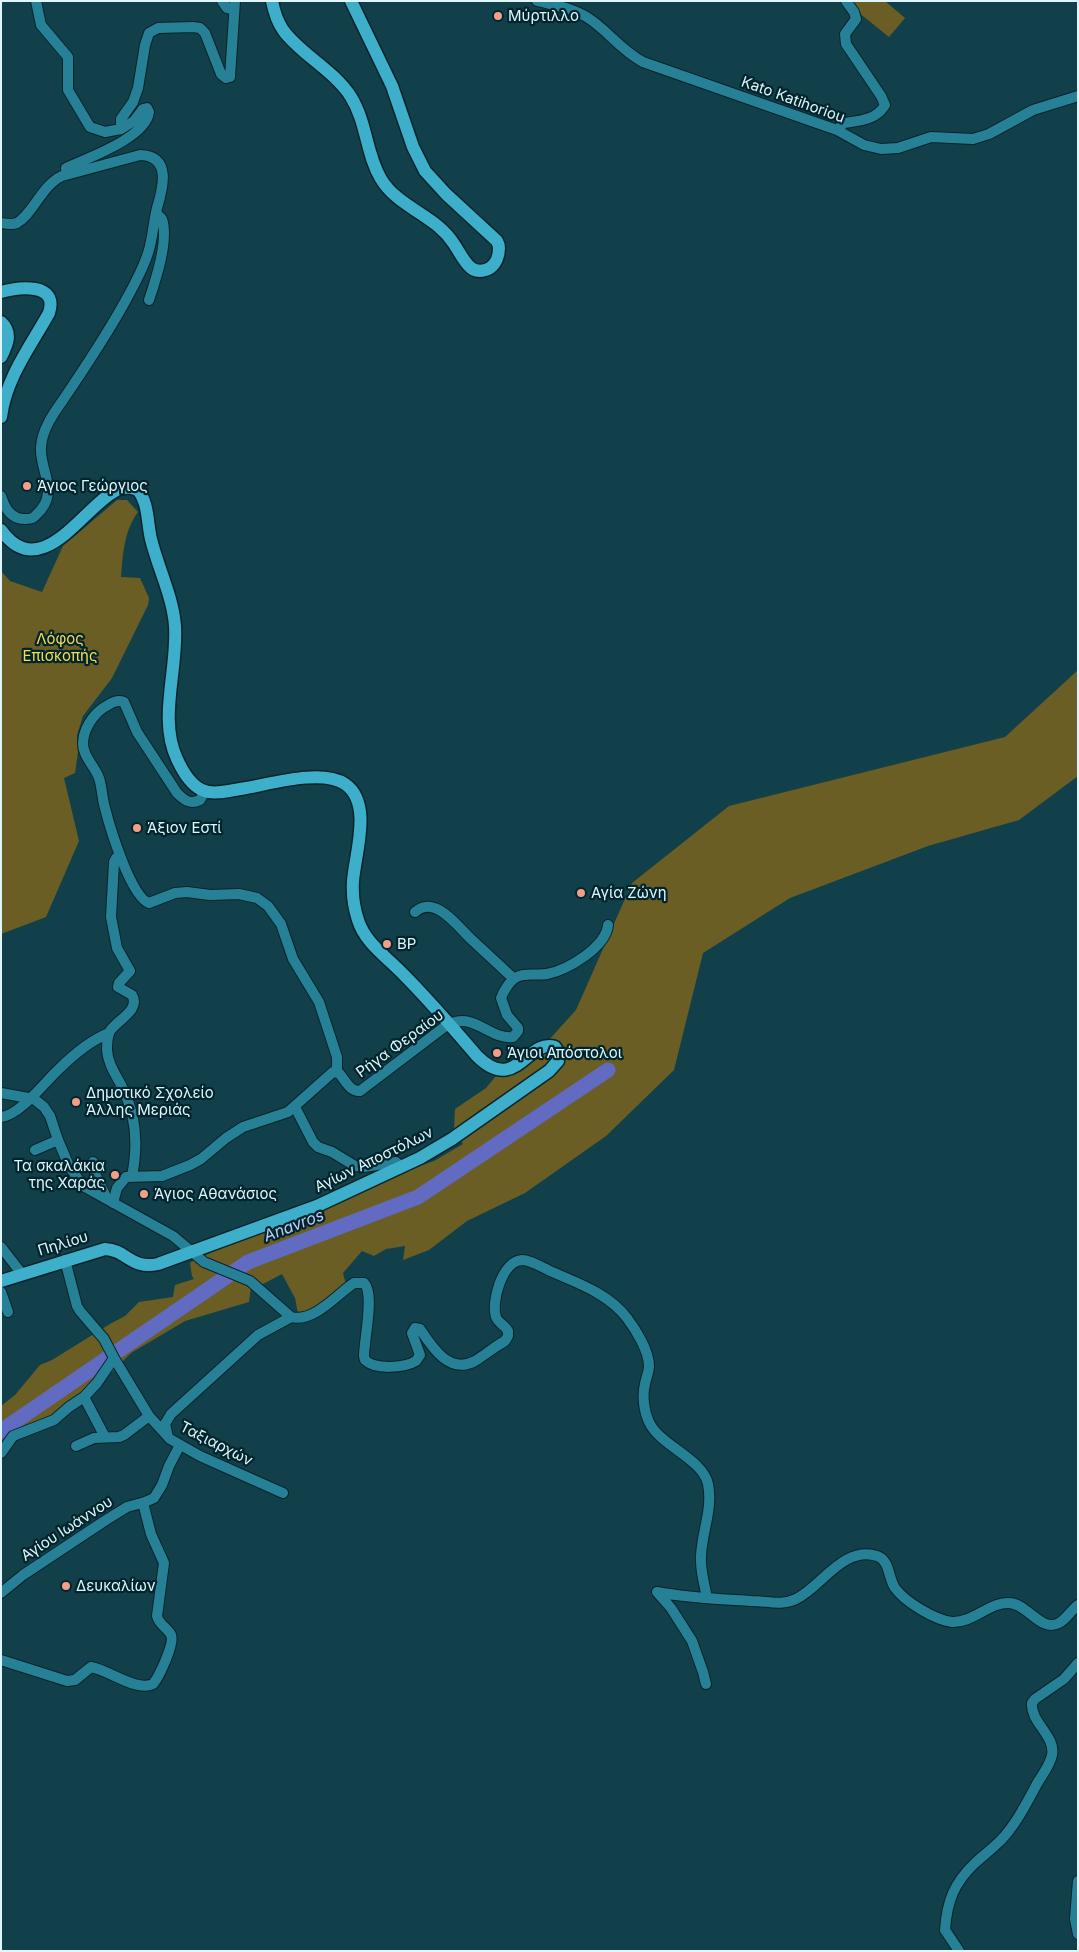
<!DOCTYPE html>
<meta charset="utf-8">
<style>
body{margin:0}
#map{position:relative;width:1079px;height:1952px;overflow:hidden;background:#11404a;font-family:Inter,sans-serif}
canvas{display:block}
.frame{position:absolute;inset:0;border:2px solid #dff6fd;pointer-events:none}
</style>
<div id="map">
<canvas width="1079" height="1952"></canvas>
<div class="frame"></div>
</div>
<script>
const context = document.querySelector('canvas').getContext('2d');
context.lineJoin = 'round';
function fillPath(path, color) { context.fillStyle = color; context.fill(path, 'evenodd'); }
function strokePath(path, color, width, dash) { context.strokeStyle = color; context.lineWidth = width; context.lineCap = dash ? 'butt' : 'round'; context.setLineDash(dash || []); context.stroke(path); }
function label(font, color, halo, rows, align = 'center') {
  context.font = font + ' Inter,sans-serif'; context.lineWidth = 4.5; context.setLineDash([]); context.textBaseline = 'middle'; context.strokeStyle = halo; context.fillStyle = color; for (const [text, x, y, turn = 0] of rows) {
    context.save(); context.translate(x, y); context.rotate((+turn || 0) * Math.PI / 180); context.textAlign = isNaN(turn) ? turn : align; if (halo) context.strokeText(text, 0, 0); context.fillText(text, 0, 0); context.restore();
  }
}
fillPath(new Path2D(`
 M851,1H885L905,18L889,37L848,4Z
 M117,500H127L138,512C124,531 123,554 121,577L140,578L149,598L148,605L112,678L83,716L77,735L78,752L75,773L64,778L79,841L46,917L1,934V571L10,581L42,592L63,546Z
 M1078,670V776L1019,820L928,846L790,898L703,953L674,1070L606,1136L525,1193L467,1221L429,1250L403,1260L405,1246L386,1249L374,1256L362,1251L343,1273L346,1285C331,1297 317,1310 298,1313L295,1298L282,1274L263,1284L257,1282L251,1286L249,1302L185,1321L131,1353L112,1372L88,1391L1,1448V1406L15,1395L40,1365L52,1360L110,1324L125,1316L139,1302L173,1297L175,1285L194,1279L192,1276L190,1263L193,1261L242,1238L273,1229L298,1219L404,1171L434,1161L463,1144L454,1131L455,1109L486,1088L496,1076C516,1075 530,1064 546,1053L547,1042L576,1010L632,883L729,806L1005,737Z`), '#6b5e25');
strokePath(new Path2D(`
 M1,1431L248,1262L418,1197L608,1070`), '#616bc1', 15);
const minor = new Path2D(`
 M36,1L41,25L68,57V90L90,127L105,132L121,129L134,121L143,109L147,108L149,112C146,138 87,158 66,168L67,174
 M222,1L227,8L234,10
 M537,1C553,5 570,7 585,16C606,28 619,49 643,62L837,130L864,145L881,149L898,148L931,137L973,139L989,134L1033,110L1078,96
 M121,129V119L133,102L138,88L145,45L149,33L158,28L193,27L200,28L205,33L221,74L226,78L230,77L235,1
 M837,130L844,123C858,121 877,120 885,105L881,96L846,44L845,34L856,19L854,12L846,1
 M1,223C7,224 12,225 17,223C33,214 42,185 62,176L140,155C172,156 163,188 157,208C153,223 153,238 148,253C142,272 132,289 122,307C104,339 84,369 63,400C53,414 42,430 41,447C39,470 61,493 36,515C34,518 30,519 26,519C11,520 5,508 1,496
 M149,300C156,279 169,240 162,219L156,213
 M205,791L200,800C190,805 184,800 177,793L137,732L124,702C116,699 110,704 103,708C92,716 83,730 83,744C83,757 95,766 99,778C102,787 102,798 105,808C110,828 131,897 149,903L175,893L187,892L210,895L239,894L257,898L268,906L281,924L293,959L319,1002L337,1057V1072
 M120,856L116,858L114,862L111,917L117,948L130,971L119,983L118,987L132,995C141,1010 117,1020 110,1031C107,1037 107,1044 107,1050C108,1065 117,1076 123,1089C137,1117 138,1146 132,1176
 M415,912C435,894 458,927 471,939C485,952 499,965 513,978
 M1,1093L34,1099L44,1107L50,1116L58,1140L69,1166L83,1186L173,1236L204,1262L250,1281L291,1317C314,1323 337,1294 354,1283H364C375,1293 364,1340 364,1356L365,1360C375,1370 404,1368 416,1361L420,1355L412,1333L415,1328L420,1329C432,1347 449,1375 475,1361C485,1355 494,1347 505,1341L508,1336V1331C505,1325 498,1323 496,1317C491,1302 502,1261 522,1260C530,1260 542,1267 550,1271C577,1283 608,1293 627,1318C636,1330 649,1351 649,1366C649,1372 646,1378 645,1384C642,1396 644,1411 649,1422C660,1446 702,1458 708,1484C713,1509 702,1531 701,1556C700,1569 704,1584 707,1597
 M295,1107L313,1142L318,1147L332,1152L355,1166L364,1167L396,1162L402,1167
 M1,1117C19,1116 45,1082 58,1070C73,1055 89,1041 109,1033
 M35,1150L58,1140
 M93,1162L96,1176L107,1199
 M113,1203L117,1188L126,1177L162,1176L190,1165L201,1159L226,1138L243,1127L288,1112L333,1072L339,1073C345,1080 350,1092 360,1091L443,1028C472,1007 487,1040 513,1037L518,1031V1028L507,1015L501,998C503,992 510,980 517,977C526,972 537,976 547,974C568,970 606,947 608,925
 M1,1247L22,1274
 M1,1292L8,1312
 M114,1358L149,1416L170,1439L200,1456L283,1493
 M84,1397L105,1437
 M168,1437L165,1424L171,1414L258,1335L291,1317
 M76,1446L94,1438L119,1437L124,1435L149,1416
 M1,1453L13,1436L54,1420L69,1407L84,1397L97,1383L114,1358L104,1339L80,1311L77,1306L65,1260
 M657,1592C688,1598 720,1599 751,1601C767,1601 781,1606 796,1599C821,1587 844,1545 877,1556C890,1560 888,1578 895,1588C905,1602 935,1620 952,1622C973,1623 989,1602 1009,1603C1027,1603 1041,1633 1059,1623C1067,1619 1071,1610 1078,1605
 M657,1592L671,1608L692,1641L703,1672L706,1684
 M1,1593L23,1575L106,1520L127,1507L145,1502L154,1498L162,1485L169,1466L180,1445
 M1,1660L67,1681L75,1680L91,1667C109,1670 136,1692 153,1684C159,1677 175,1643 171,1635C168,1628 159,1625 157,1616L164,1563L151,1534L143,1503
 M1078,1881L1075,1919L1078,1934
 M959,1951L945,1930C947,1901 954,1883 975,1863C984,1855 993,1848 1001,1840C1017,1823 1027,1802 1038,1782C1043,1774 1050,1765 1052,1755C1056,1736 1030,1722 1032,1703L1035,1699L1064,1679L1078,1663`);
const major = new Path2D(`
 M272,1C274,11 277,21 283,30C300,54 334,70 351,97C367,123 366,154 381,179C394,201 420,211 439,227C445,232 450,238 454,244C463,257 470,279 490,268C496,264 499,256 499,248C499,244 498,244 497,241L446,194L425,171L413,147L392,86L351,1
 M1,292C18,287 59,282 49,313C30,347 6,378 1,417
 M1,322C13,333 7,345 1,357
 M1,530C42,587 86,502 119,489C126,487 132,487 138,490C149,504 147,523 151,539C158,568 173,597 175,626C178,669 158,719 177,759C182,770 191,785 202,790C213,795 228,791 240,789C267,785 321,768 345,784C373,803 355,854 353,881C352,895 354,908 358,920C365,943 387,957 403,974C429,1000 453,1028 477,1056C516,1095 527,1038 555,1047L559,1053L558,1061L549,1071L452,1139L420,1158L317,1206L158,1264C131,1270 127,1250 105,1249L1,1281`);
strokePath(minor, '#09242b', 12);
strokePath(major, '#09242b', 15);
strokePath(minor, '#278196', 10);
strokePath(major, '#3dafca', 12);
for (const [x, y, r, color] of [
 [498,16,5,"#f49e87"],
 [27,486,5,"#f49e87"],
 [137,828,5,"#f49e87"],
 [581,893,5,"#f49e87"],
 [387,944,5,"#f49e87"],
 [497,1053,5,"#f49e87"],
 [76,1102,5,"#f49e87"],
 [115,1175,5,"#f49e87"],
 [144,1194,5,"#f49e87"],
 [66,1586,5,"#f49e87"]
]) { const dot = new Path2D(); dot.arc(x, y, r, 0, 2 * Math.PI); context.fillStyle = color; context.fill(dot); strokePath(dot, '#00252d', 2); }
label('15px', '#dff6fd', '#00252d', [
 ["Μύρτιλλο",508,16],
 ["Άγιος Γεώργιος",37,486],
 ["Άξιον Εστί",147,828],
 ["Αγία Ζώνη",591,893],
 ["BP",397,944],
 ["Άγιοι Απόστολοι",507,1053],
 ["Δημοτικό Σχολείο",86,1093],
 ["Άλλης Μεριάς",86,1110],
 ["Τα σκαλάκια",105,1166,"right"],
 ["της Χαράς",105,1183,"right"],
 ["Άγιος Αθανάσιος",154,1194],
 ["Δευκαλίων",76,1586]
], 'left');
label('15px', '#dff6fd', '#00252d', [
 ["Kato Katihoriou",793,100,20],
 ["Ρήγα Φεραίου",400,1044,-36],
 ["Αγίων Αποστόλων",374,1160,-26],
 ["Πηλίου",63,1244,-17],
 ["Ταξιαρχών",216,1444,27],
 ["Αγίου Ιωάννου",67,1529,-33]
]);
label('15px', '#fddc49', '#00252d', [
 ["Λόφος",60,639],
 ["Επισκοπής",60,656]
]);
label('italic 16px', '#c0c9f7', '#00252d', [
 ["Anavros",294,1226,-21]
]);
</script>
